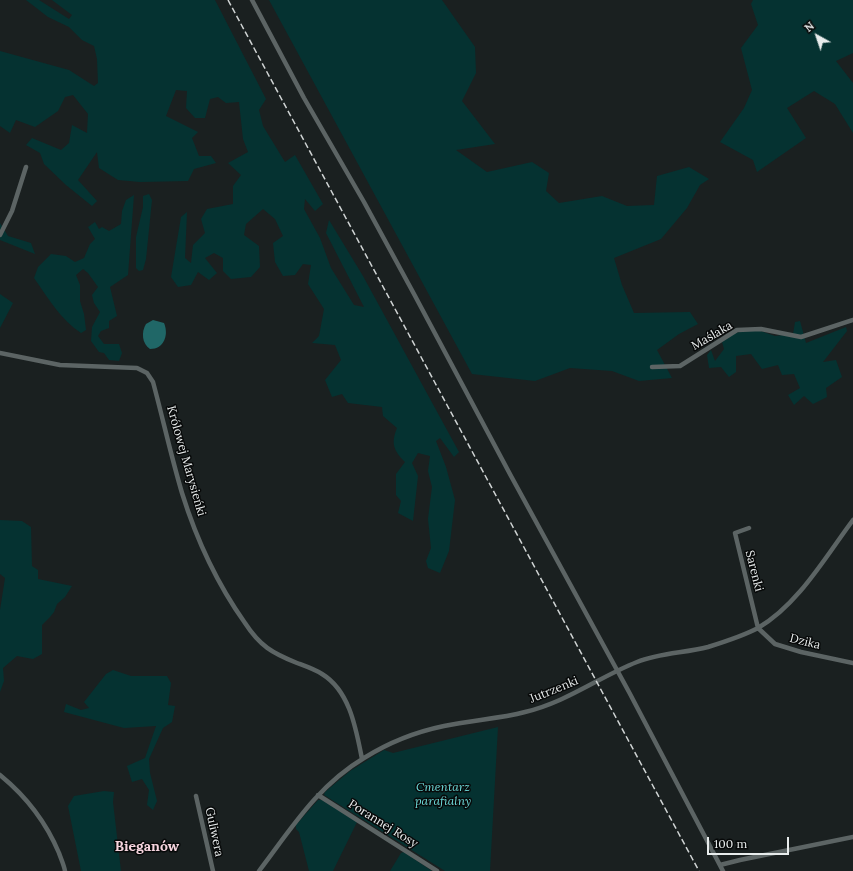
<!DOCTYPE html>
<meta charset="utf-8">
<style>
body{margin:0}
#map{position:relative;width:853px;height:871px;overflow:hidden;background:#1a2020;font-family:Lora,serif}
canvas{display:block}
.north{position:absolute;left:797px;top:16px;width:40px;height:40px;-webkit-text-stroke:3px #070909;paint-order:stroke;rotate:320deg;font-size:11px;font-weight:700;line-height:16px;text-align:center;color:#e8ecec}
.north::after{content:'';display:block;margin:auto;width:14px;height:18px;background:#e8ecec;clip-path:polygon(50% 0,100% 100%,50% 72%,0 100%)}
.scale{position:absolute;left:707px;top:837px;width:82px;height:18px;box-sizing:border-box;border:2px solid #e8ecec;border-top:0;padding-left:5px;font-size:12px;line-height:14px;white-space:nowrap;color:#e8ecec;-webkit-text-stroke:3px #070909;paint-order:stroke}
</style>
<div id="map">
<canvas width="853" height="871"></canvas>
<div class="north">N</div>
<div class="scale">100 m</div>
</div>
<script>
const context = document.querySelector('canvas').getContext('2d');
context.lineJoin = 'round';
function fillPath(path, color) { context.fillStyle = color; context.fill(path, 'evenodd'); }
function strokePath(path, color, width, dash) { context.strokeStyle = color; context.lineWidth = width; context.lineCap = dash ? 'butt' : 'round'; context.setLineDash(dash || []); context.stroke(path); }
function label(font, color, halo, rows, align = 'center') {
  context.font = font + ' Lora,serif'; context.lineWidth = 3; context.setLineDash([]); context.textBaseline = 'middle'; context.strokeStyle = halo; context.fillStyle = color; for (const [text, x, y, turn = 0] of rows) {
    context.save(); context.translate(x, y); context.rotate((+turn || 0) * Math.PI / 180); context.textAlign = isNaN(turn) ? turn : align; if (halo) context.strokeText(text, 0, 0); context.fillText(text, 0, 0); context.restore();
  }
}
fillPath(new Path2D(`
 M26,0H39L69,19L72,15L52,0H215L266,99L259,110L263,126L285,162L295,155L323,204L315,211L305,199L304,209L320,238L331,268L354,305L364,307L326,233L329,220L363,276L459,452L454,457L440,438L436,441L446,467L455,500L449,551L440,573L428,568L426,561L431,548L428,519L432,487L428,471L430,456L418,453L412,463L418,476L413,521L398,513L401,501L396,495V474L405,462C393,450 391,443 397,428L383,416L382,407L348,403L342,394L332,397L325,380L341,360L335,345L312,343L319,336L324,309L308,284L311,265L303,264L295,275L283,276L275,262L273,243L283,236L275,219L263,209L246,224L244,235L259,246L260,267L251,277L231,279L223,271V258L214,253L205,258L217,273L209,280L198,272L191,285L178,287L171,277L181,217L187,212L185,258L191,263L193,245L205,233L201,219L207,209L233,204V186L241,175L228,163L248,152L243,139L239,102L226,103L218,97L210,99L205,118H195L186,108L187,91L176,90L166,116L198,132L192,138L199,156H211L216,163L194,169L188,181L140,182L118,180L99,168L97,152L78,180L97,201L92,206L66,185L44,164L40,153L26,145L32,138L61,150L69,143L72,125L87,133L88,114L73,95L65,97L58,111L35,127L16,120L10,133L0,126V51L69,70L94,86L98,83L97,59L94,46L82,40L69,27L48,17Z
 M269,0H442L475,47L476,73L462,101L495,144L456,150L487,172L532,162L549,173L546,191L559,203L602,196L627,206L654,205L657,176L689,167L709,179L700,185L687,208L661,239L614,258L622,285L634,313L690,312L698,324L679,334L657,350L672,378L639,381L612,371L570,368L535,381L472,374Z
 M753,0H853V53L836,61L853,83V133L835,104L814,91L787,108L806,138L757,172L753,160L720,142L744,108L752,90L741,48L758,25L751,4Z
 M149,194L152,200L146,259L143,270L139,271L136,268V237L143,207V196Z
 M134,195L128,275L110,287L117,316L109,321V328L101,331L98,336L104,344H119L122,353L119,361L109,360L104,353L99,352L91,341L92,327L100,312L94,303L92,295L98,287L88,273L83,269L76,275L80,285V301L84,314L86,330L81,333C61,320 48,298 34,278L38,267L51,254L66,256L75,262L84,258L90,244L95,239L88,227L95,222L99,229L102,227L109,231L121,224L122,211L126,200Z
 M0,223L8,236L31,243L35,254L0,240Z
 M0,294L13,303L0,328Z
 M800,321L806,343L846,327L847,331L823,362L836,360L842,377L826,388L827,397L813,404L804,396L794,405L788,395L800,388L794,374L782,375L778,365L762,369L751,354L736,356V372L729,377L721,367L709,368L707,355L711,350L715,361L724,349L722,342L735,333L755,329L775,336L793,334L795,322Z
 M0,520L22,521L31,527L32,566L38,570V579L72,586L65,597L57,604L54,612L50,617L42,625V654L33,659L17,656L3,668L4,681L0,692V610L5,578L0,574Z
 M113,670L131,676H167L171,683L168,705L175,706L172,722L163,728L149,759L150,773L157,801L153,810L147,805L149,790L142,779L132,782L127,766L145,758L156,726L124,728L64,712L66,704L81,710L89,708L84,702L106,674Z
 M498,727L490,871H445L324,795L325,792L350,771L384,750L393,753Z
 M104,791L114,792L113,802L121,871H81L68,806L74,796Z
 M318,800H322L357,822L333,871H309L299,832L296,829V825Z
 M404,852L432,871H390L401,853Z`), '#053231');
fillPath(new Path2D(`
 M153,320L164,323C169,335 164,349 150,349C142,344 141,332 146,324Z`), '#206767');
strokePath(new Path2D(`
 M252,0L304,98L364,202L414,294L511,476L629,692L723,871
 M0,235L12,211L26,167
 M0,353L60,365L137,368L147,373L153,382C163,419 171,456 182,493C196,538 218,585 245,623C260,646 272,653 297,663C305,666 314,669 322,674C350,691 356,729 362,759
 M652,367L680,366L737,330L761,329L801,337L853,320
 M749,528L735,533L758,628L775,644L801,652L853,663
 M0,775C27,797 46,822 59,853C61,859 64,865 65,871
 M318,795L437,871
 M196,796L213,871
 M720,865L740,860L853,837
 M259,871C291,829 317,786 364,758C388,743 415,732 444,726C471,720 499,719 525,712C567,702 599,677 637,662C659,653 685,653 708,647C724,642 743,636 758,628C798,605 826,556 853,520`), '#5c6464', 4.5);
strokePath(new Path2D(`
 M228,0L699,871`), '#d0d4d4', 1.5, [6, 3]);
label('12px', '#e8ecec', '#070909', [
 ["Maślaka",712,336,-30],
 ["Królowej Marysieńki",186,461,74],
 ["Sarenki",754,571,76],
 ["Dzika",805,642,14],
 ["Jutrzenki",554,690,-22],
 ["Porannej Rosy",383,824,32],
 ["Guliwera",214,832,78]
]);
label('italic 12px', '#6dd8d7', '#070909', [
 ["Cmentarz",443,788],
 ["parafialny",443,802]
]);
label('bold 14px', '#f6d4de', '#070909', [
 ["Bieganów",147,847]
]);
</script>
